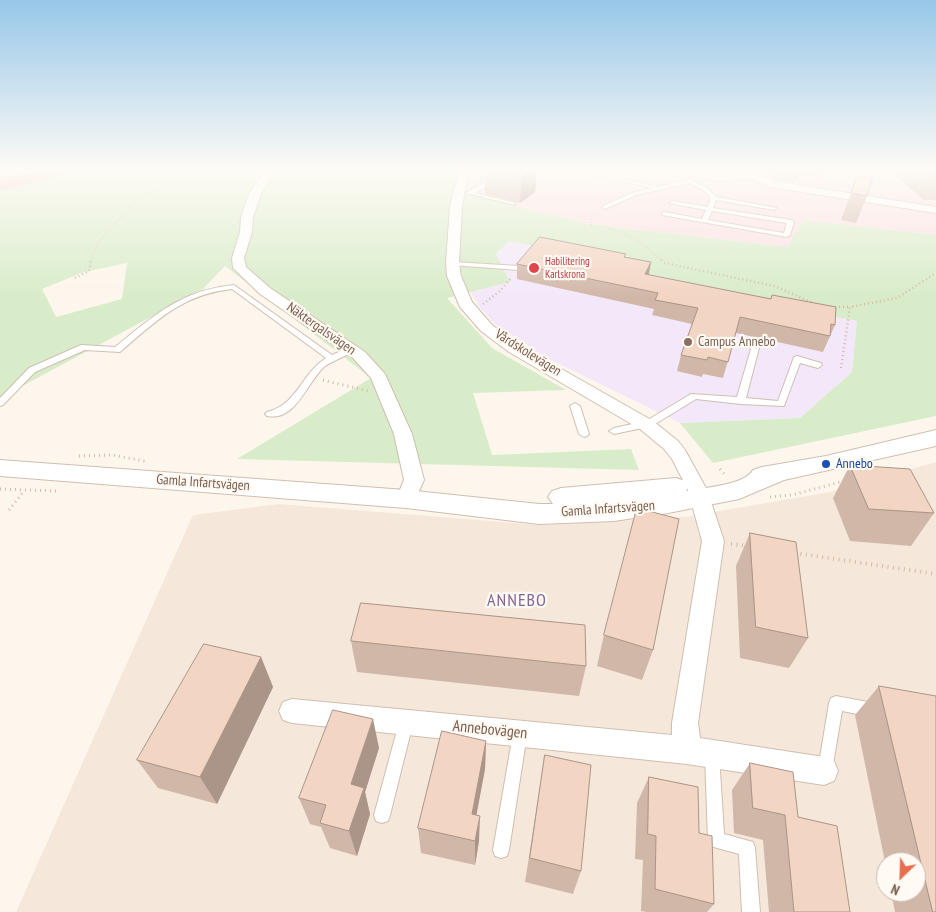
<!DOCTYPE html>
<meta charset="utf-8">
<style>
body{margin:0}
#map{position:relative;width:936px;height:912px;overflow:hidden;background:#fdf6ec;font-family:"PT Sans Narrow",sans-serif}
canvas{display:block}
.north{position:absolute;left:876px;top:852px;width:50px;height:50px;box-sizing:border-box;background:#fffaf3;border:1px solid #cabbb1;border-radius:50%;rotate:204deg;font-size:14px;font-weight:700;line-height:20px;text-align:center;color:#7a5c4d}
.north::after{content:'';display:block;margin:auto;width:18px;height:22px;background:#e76f51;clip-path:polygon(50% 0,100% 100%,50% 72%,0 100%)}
</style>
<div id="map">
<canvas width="936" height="912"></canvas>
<div class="north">N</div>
</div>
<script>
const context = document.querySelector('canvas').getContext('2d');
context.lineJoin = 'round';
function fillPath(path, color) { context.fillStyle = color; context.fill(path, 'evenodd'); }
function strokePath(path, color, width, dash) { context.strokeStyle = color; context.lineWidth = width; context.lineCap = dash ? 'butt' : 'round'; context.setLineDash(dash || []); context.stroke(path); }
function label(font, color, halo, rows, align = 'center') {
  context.font = font + ' "PT Sans Narrow",sans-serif'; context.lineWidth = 4.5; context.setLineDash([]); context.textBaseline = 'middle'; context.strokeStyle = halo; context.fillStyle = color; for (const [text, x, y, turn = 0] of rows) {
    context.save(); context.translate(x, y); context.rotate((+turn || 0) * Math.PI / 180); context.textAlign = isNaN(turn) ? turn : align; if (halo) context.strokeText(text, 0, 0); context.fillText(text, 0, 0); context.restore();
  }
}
fillPath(new Path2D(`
 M936,462V912H16L193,515L279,504L540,525L685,517L830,492ZM886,862H916V892H886Z`), '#f5e8da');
fillPath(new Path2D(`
 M509,241L619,262L666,284L857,321L852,372L800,418L680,423L547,358L496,325L479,307L471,292L509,282L496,254Z`), '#f3e8fa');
fillPath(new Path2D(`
 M459,171H936V235L804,220L787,247L588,224L468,194Z`), '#fbdfe3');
fillPath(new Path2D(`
 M76,171H459L468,194L588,224L787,247L804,220L936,235V416L713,463L680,423L800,418L852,372L857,321L666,284L619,262L509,241L496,254L510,282L447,298L492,348L566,390L473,393L492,455L631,449L639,470L237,459L371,378L225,266L203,289L0,398V188ZM127,263L122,299L56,317L42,289L84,272Z`), '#d8ecc9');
const service = new Path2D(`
 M562,171H568L555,181H551V179Z
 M577,171H586L659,187L690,179L707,188L717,197L777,208L774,210L716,200L713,208L791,220L794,222L790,235L787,237L662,215V213L664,212L702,219L706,210L669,203L672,201L708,207L711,197L703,190L689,183L636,195L605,209L602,207L603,206L632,193L652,188ZM712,211L787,223L784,233L708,220Z
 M495,177L497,178V180L475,193L515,203V205L466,193Z
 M453,262L519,266L523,268L519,270L451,265L449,264Z
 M234,285L332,355L350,347L354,350C346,357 333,360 324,367C307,382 296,422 267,416L265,414L267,412C298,404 301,374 326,358L232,289C183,294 156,321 120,352L85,350L35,372L3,405L0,406V398L29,368L81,345L115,347C155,315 181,290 234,285Z
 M753,342H756L760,344L746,398L778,401L794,357L797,356L821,363L822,365L818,368L800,363L784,406L741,404L696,399L652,426L614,434L609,431L614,428L646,421L691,394L737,397Z
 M575,403L580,406L589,434L587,436L584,437L579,434L570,406Z
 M836,696L873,703L878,705L880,710L878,715L873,717L842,711L832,770L830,775L825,777L820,775L818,770L829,703L831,698Z
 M406,716L411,718L413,723L390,815L388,821L382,823L376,821L374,815L399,723L401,718Z
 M520,727L525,729L527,734L509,850L507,856L501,858L495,856L493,850L513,734L515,729Z
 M712,748L717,750L719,755L724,834L753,842L755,848L760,912H742L739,854L710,846L708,840L705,755L707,750Z`);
const minor = new Path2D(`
 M265,171H275L261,194L253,217L252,232L244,258L246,267L270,288L365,352L385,374L412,434L424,480L413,504L406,506L399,504L396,499L404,480L394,434L371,378L353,358L260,294L233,268L232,258L240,232L241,217L249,194Z
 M459,171H469L462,206L459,263L461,276L472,302L492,325L521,346L653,421L678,441L685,450L707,490L724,541L698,723L700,738L824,757L834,761L838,771L834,781L824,785L687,764L292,723L283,720L279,711L283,702L292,699L672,735V723L702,541L688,490L672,459L664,449L640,429L509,352L481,331L460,307L447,276L446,263L450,206Z
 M677,171C694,169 710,174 727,175C740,175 750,171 762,171L758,175L773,181L936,207V213L770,187L749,178L720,181L682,174Z`);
const tertiary = new Path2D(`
 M936,430V446L784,480L739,499L668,513L614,521L539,524L406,508L0,476V460L406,490L539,504H553L548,497L552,491L561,488L676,478L685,481L688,487L686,491C703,488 745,485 753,470L762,467L826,456Z`);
const trunk = new Path2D(`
 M15,171H44L41,174L0,183V173Z`);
const motorway = new Path2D(`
 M42,171H68L65,174L0,190V180Z`);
strokePath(service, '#d1beb0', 2);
strokePath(minor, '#d1beb0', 2);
strokePath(tertiary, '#d1beb0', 2);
strokePath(trunk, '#dad1cd', 1);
strokePath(motorway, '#dad1cd', 1);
strokePath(new Path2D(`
 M596,212L591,217V225L621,231L638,241L663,261
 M91,261C94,245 104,235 116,223C123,215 131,205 140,198C164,180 225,173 255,171`), '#d9b8a5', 2, [0.5, 2.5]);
strokePath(new Path2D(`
 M661,260L665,263L774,286L818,305
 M75,278L89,271L91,260
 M483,304L500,291L511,278
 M831,307H850
 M841,368L850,307L897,298L936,273`), '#d9b8a5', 2.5, [1, 3]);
strokePath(new Path2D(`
 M323,380L368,391
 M79,456L112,455L145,461
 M720,469L725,475
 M0,489L57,491
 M770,497L792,495L844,481
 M9,510L24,491`), '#d9b8a5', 3, [1, 4]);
strokePath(new Path2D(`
 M731,544L749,546
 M795,553L936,574`), '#d9b8a5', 4, [1, 4.5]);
fillPath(service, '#fff');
fillPath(minor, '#fff');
fillPath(tertiary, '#fff');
fillPath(trunk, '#f9c8a4');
fillPath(motorway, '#f7b7a3');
fillPath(new Path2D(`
 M485,171H537L535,192L520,203L485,194Z
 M767,171H824L820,177L799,175L793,182L771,178L772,172Z
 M890,171H936V200H924Z
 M851,193L867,196L856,223L841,220Z
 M625,257L651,262L649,275L771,299L772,295L835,325L823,352L736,333L723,378L703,374L702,377L677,371L681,355L692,324L652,315L654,309L517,279V264Z
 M850,465L934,513L911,546L850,541L833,498Z
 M750,533L808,638L789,668L740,658L736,566Z
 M604,635L653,650L642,680L597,666Z
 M351,641L586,666L579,696L357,672Z
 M261,657L273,687L217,804L158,788L137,760Z
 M879,686L936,912H895L891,892H916V862H886V867L855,715Z
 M486,741L485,769L476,815L479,841L475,865L421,853L418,828Z
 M379,748L365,792L370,814L357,856L330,848L321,827L310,824L299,798Z
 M545,755L581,871L573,894L525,882Z
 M750,763L798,817L850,912H769L763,840L734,833L732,790Z
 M649,777L699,833L714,904L707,912H647L641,911L643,860L635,859L637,803Z`), '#d1b7a8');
fillPath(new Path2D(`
 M531,171H537L535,192L520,203L522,177Z
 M797,171H800L799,175L793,182Z
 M651,262L648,277L645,274Z
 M261,657L273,687L217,804L200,777Z
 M373,719L379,748L365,792L370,814L357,856L349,831L351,784Z
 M486,741L485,769L472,839V814Z
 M480,816L479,841L475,865V841Z`), '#aa9588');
const building = new Path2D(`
 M495,171H531L522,177Z
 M924,171H936V178H934Z
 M858,176L873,178L867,196L851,193Z
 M540,237L626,254L624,257L651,262L645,274L771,299L772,295L836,307L835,325L831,324L830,336L740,317L728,362L708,357L707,360L681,355L698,308L655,300L658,293L517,264Z
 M850,465L910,469L934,513L869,509Z
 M637,508L679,519L653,650L604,635Z
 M750,533L796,542L808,638L756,627Z
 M361,603L585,625L586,666L351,641Z
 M204,644L261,657L200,777L137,760Z
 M879,686L936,696V912H933Z
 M333,710L373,719L351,784L364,788L349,831L320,823L326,805L299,798Z
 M442,731L486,741L472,814L480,816L475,841L418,828Z
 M545,755L591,765L581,871L530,858Z
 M750,763L793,772L798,817L837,826L850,912H794L785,815L753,808Z
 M649,777L698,787L699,833L712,836L714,904L655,889L656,836L648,834Z`);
fillPath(building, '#f3d5c3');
strokePath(building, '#aa9588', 1);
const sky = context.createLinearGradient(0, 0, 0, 298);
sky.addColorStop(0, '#97c7e8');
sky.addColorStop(0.57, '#fefbf6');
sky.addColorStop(1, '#fefbf600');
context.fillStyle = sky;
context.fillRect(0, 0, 936, 298);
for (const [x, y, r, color] of [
 [534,268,6,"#e0444e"],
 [688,342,5,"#8d6e63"],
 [826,464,5,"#1a4fb4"]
]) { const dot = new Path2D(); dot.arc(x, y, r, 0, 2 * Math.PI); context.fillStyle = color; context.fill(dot); strokePath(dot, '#fffaf3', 2); }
label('11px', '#be3a42', '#fffaf3', [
 ["Habilitering",545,262],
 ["Karlskrona",545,275]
], 'left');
label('14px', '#7a5c4d', '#fffaf3', [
 ["Näktergalsvägen",321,329,35],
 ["Vårdskolevägen",528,353,32],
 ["Gamla Infartsvägen",203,483,4],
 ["Gamla Infartsvägen",608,509,-4]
]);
label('14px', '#785e54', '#fffaf3', [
 ["Campus Annebo",698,342]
], 'left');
label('14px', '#164399', '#fffaf3', [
 ["Annebo",836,464]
], 'left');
label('16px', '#7a5c4d', '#fffaf3', [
 ["Annebovägen",490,730,6]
]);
context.letterSpacing = '1px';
label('18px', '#846695', '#fffaf3', [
 ["ANNEBO",517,601]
]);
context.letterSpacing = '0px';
</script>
